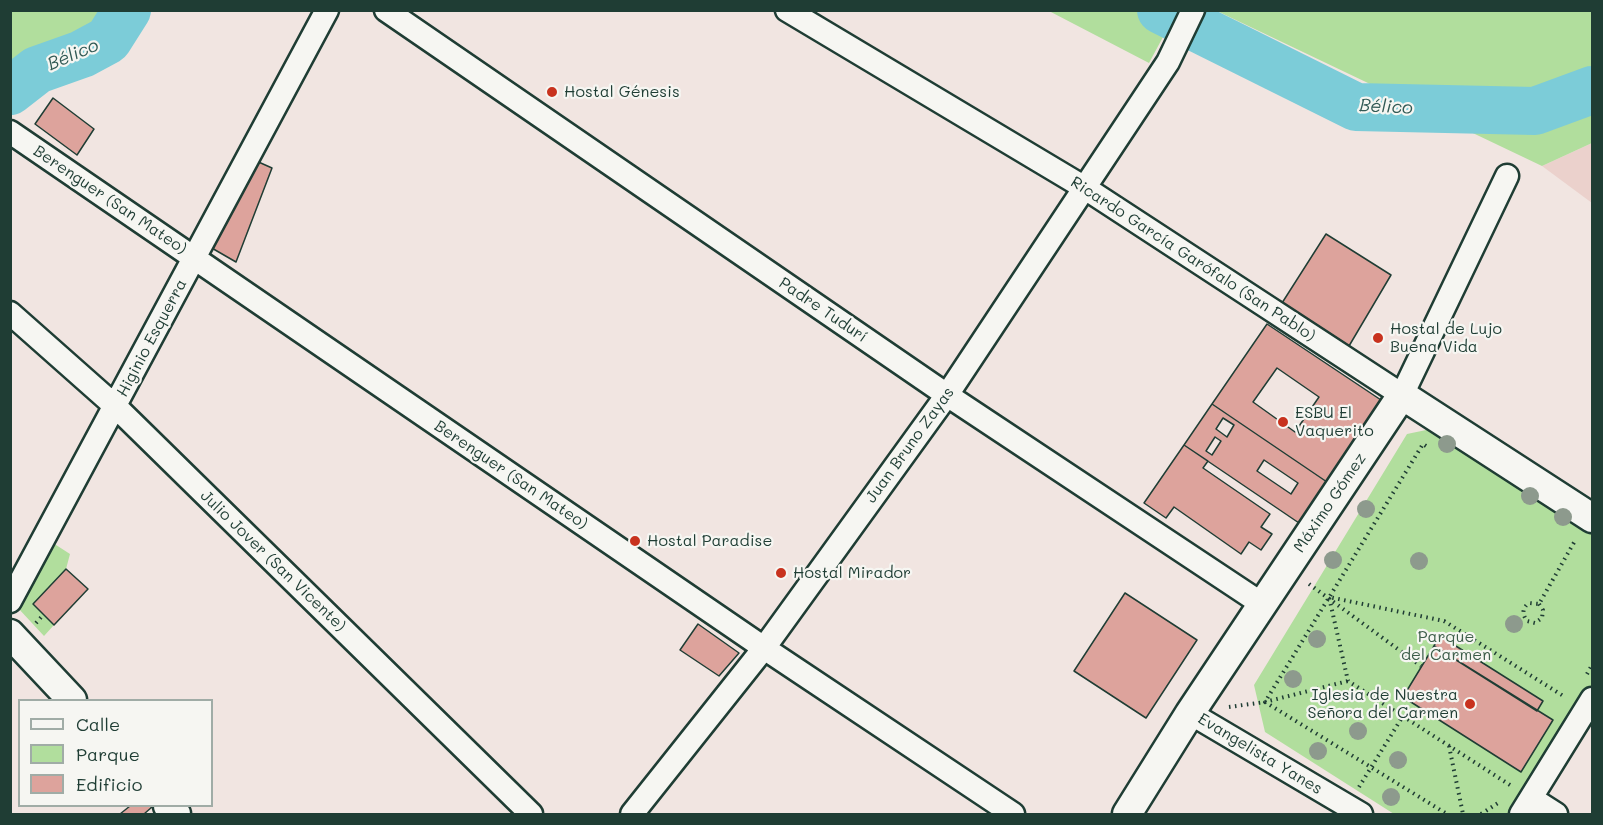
<!DOCTYPE html>
<meta charset="utf-8">
<style>
body{margin:0}
#map{position:relative;width:1603px;height:825px;overflow:hidden;background:#f1e5e1;font-family:Mali,sans-serif}
canvas{display:block}
.frame{position:absolute;inset:0;border:12px solid #1f3d34;pointer-events:none}
.legend{position:absolute;left:18px;top:699px;width:195px;height:108px;box-sizing:border-box;background:#f6f6f2;border:2px solid #a0aca6;margin:0;padding:8px 10px;list-style:none;font-size:18px;color:#1f3d34}
.legend li{display:flex;align-items:center;gap:12px;height:30px}
.legend b{width:30px;border:2px solid #a0aca6}
</style>
<div id="map">
<canvas width="1603" height="825"></canvas>
<div class="frame"></div>
<ul class="legend">
<li><b style="height:8px;background:#f6f6f2"></b>Calle</li>
<li><b style="height:16px;background:#b1de9d"></b>Parque</li>
<li><b style="height:16px;background:#dda39c"></b>Edificio</li>
</ul>
</div>
<script>
const context = document.querySelector('canvas').getContext('2d');
context.lineJoin = 'round';
function fillPath(path, color) { context.fillStyle = color; context.fill(path, 'evenodd'); }
function strokePath(path, color, width, dash) { context.strokeStyle = color; context.lineWidth = width; context.lineCap = dash ? 'butt' : 'round'; context.setLineDash(dash || []); context.stroke(path); }
function label(font, color, halo, rows, align = 'center') {
  context.font = font + ' Mali,sans-serif'; context.lineWidth = 4.5; context.setLineDash([]); context.textBaseline = 'middle'; context.strokeStyle = halo; context.fillStyle = color; for (const [text, x, y, turn = 0] of rows) {
    context.save(); context.translate(x, y); context.rotate((+turn || 0) * Math.PI / 180); context.textAlign = isNaN(turn) ? turn : align; if (halo) context.strokeText(text, 0, 0); context.fillText(text, 0, 0); context.restore();
  }
}
fillPath(new Path2D(`
 M1592,143V203L1542,166Z`), '#ebd1cc');
fillPath(new Path2D(`
 M11,10H118V11L115,16L68,50L39,51L11,70Z
 M1049,11H1177L1149,63Z
 M1217,11H1592V143L1542,166Z
 M1431,429L1592,531V687L1509,814H1394L1265,732L1254,685L1407,434Z
 M53,543L70,554L66,569L33,604L54,625L44,636L18,608Z`), '#b1de9d');
strokePath(new Path2D(`
 M1161,10L1356,107L1535,111L1592,90
 M10,91L37,70L82,54L108,40L127,10`), '#7cccd8', 48);
const building = new Path2D(`
 M53,98L94,129L77,155L35,124Z
 M254,160L272,168L236,262L210,247Z
 M1326,234L1391,275L1349,346L1282,303Z
 M1267,324L1381,400L1327,482L1212,404ZM1277,368L1319,397L1295,432L1253,402Z
 M1212,404L1327,482L1299,523L1184,445ZM1223,418L1234,425L1227,437L1216,429ZM1215,437L1221,441L1212,455L1206,451ZM1264,460L1298,483L1291,494L1257,471Z
 M1184,445L1208,461L1203,468L1270,514L1261,527L1272,534L1261,550L1249,542L1241,554L1174,507L1166,518L1144,503Z
 M66,569L88,589L54,625L33,604Z
 M1125,593L1197,640L1146,718L1074,671Z
 M698,624L739,653L719,676L680,650Z
 M1440,636L1543,701L1537,711L1434,646Z
 M1434,646L1553,720L1521,772L1403,697Z
 M130,806H150L152,807L144,814H120Z`);
fillPath(building, '#dda39c');
strokePath(building, '#1f3d34', 1.5);
const minor = new Path2D(`
 M386,10L947,395L1262,604
 M787,10L1085,188L1402,395L1507,176
 M10,132L764,648L1013,814
 M10,313L115,406L531,814
 M10,601L327,10
 M1190,713L1361,814
 M1531,798L1556,814
 M632,814L764,648L947,395L1168,62L1193,10
 M1521,814L1592,699`);
const tertiary = new Path2D(`
 M10,634L72,700
 M168,806L176,814
 M1127,814L1190,713L1402,395L1592,518`);
strokePath(minor, '#1f3d34', 27);
strokePath(tertiary, '#1f3d34', 33);
strokePath(new Path2D(`
 M1426,446L1423,444L1265,702L1447,814
 M1309,584L1421,666
 M1539,604L1543,610L1542,618L1535,623L1527,621C1522,614 1522,608 1529,603L1539,604L1576,539
 M36,623L44,614
 M1587,674L1592,665
 M1229,707L1265,702L1348,681
 M1449,746L1463,814
 M1510,785L1348,681L1329,597L1444,621L1565,697
 M1359,787L1403,716
 M1481,814L1498,803`), '#1f3d34', 4, [1.5, 4.5]);
strokePath(minor, '#f6f6f2', 22);
strokePath(tertiary, '#f6f6f2', 28);
context.fillStyle = '#8d9a8d';
for (const [x, y] of [
 [1447,444],
 [1530,496],
 [1366,509],
 [1563,517],
 [1333,560],
 [1419,561],
 [1514,624],
 [1317,639],
 [1293,679],
 [1358,731],
 [1318,751],
 [1398,760],
 [1391,797]
]) { context.beginPath(); context.arc(x, y, 9, 0, 2 * Math.PI); context.fill(); }
for (const [x, y, r, color] of [
 [552,92,6,"#c8321e"],
 [1378,338,6,"#c8321e"],
 [1283,422,6,"#c8321e"],
 [635,541,6,"#c8321e"],
 [781,573,6,"#c8321e"],
 [1470,704,6,"#c8321e"]
]) { const dot = new Path2D(); dot.arc(x, y, r, 0, 2 * Math.PI); context.fillStyle = color; context.fill(dot); strokePath(dot, '#f6f6f2', 2); }
label('16px', '#1f3d34', '#f6f6f2', [
 ["Hostal Génesis",564,92],
 ["Hostal de Lujo",1390,329],
 ["Buena Vida",1390,347],
 ["ESBU El",1295,413],
 ["Vaquerito",1295,431],
 ["Hostal Paradise",647,541],
 ["Hostal Mirador",793,573],
 ["Iglesia de Nuestra",1458,695,"right"],
 ["Señora del Carmen",1458,713,"right"]
], 'left');
label('16px', '#1f3d34', '#f6f6f2', [
 ["Berenguer (San Mateo)",110,200,34],
 ["Ricardo García Garófalo (San Pablo)",1193,259,33],
 ["Padre Tudurí",823,310,34],
 ["Higinio Esquerra",152,338,-62],
 ["Juan Bruno Zayas",910,445,-54],
 ["Berenguer (San Mateo)",511,475,34],
 ["Máximo Gómez",1330,503,-56],
 ["Julio Jover (San Vicente)",273,561,44],
 ["Evangelista Yanes",1260,754,31]
]);
label('16px', '#3c5d49', '#f6f6f2', [
 ["Parque",1446,637],
 ["del Carmen",1446,655]
]);
label('italic 18px', '#325a55', '#f6f6f2', [
 ["Bélico",73,55,-23],
 ["Bélico",1386,107,3]
]);
</script>
